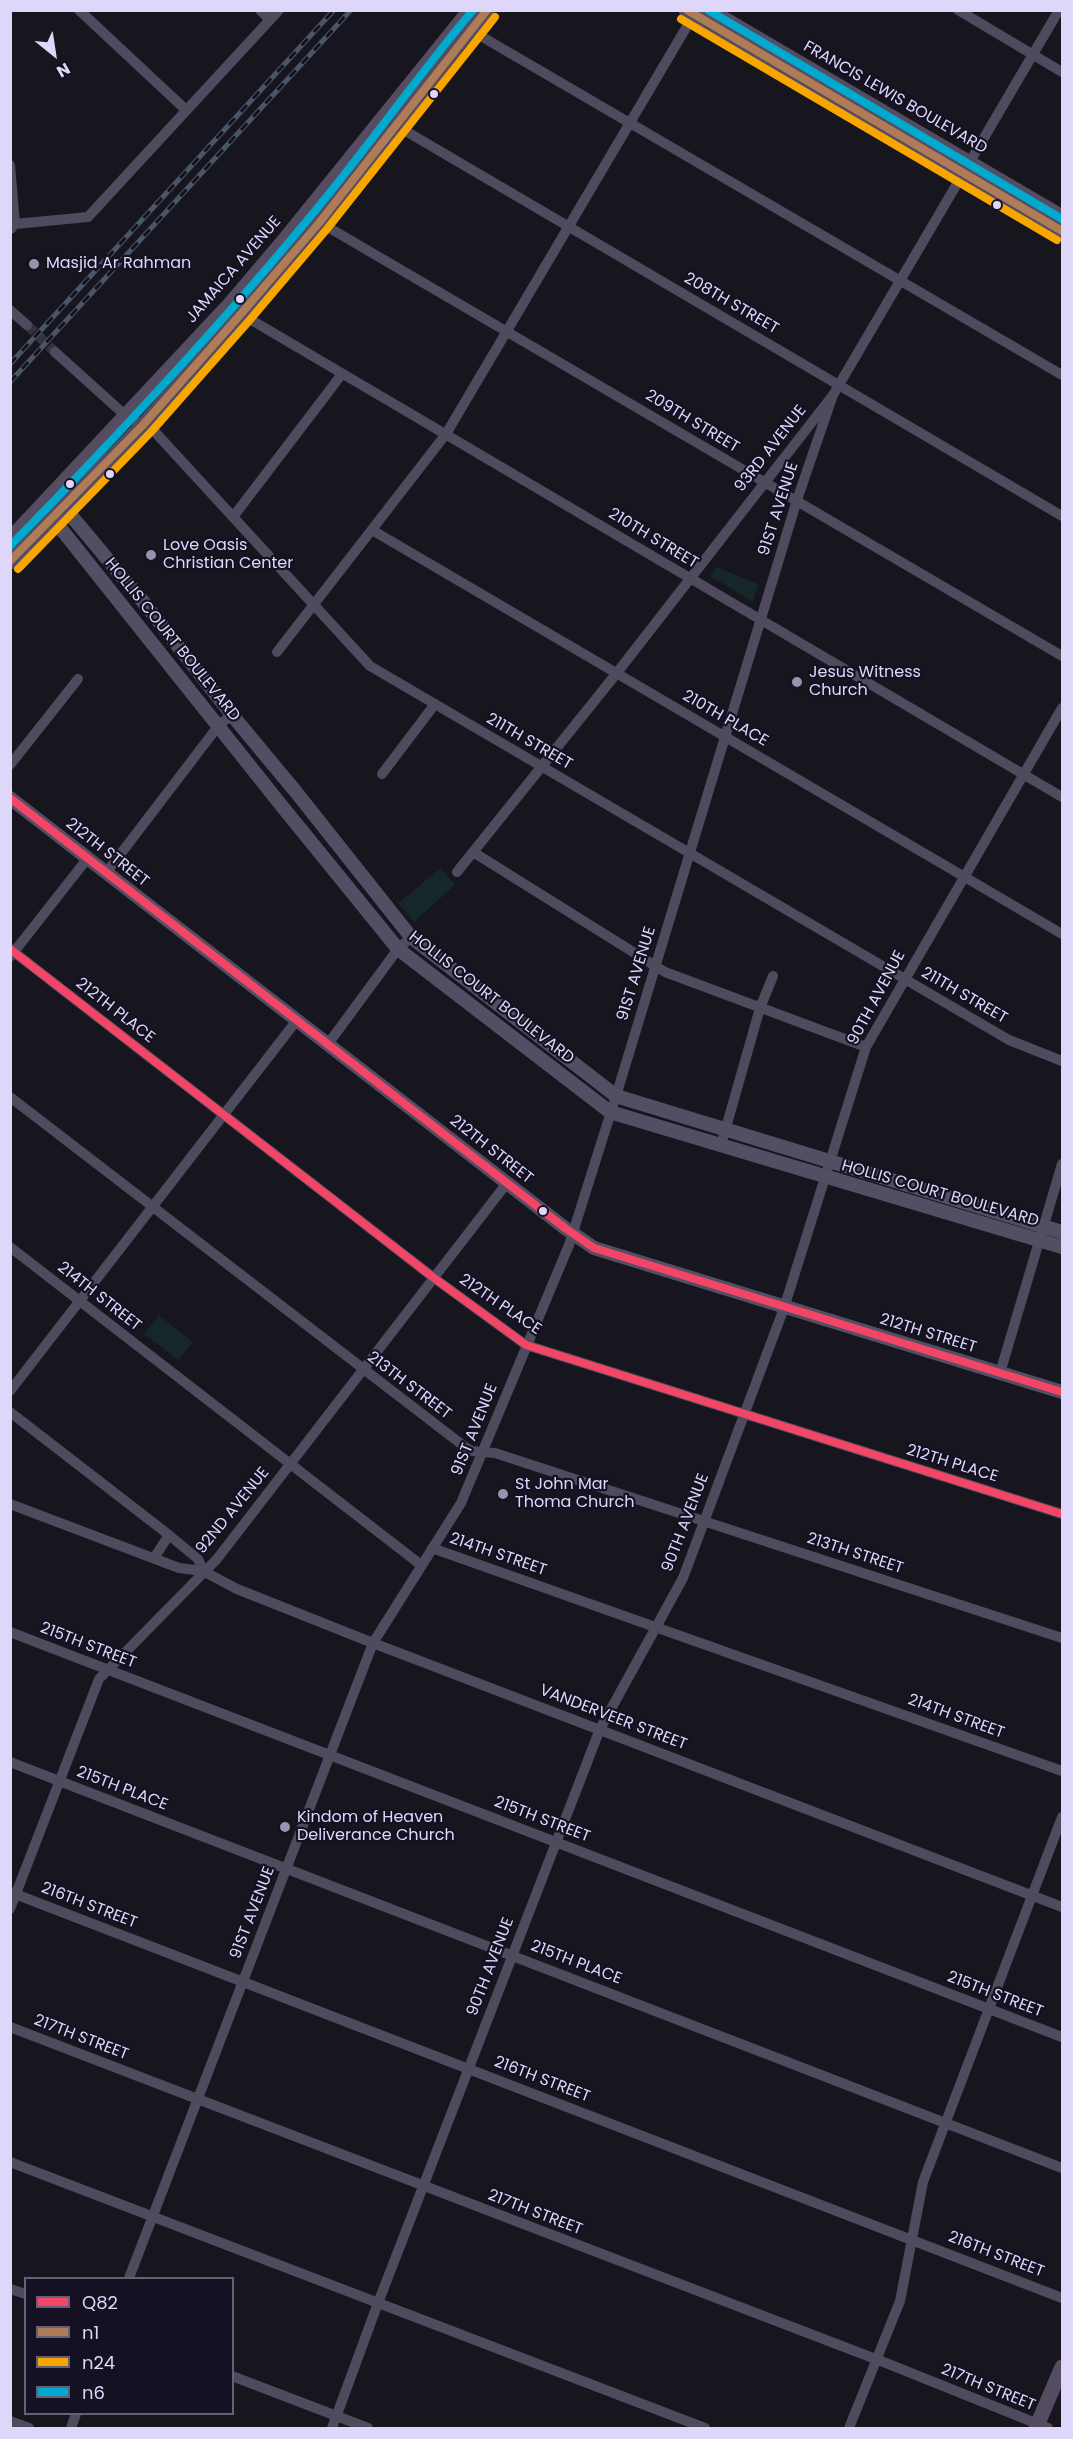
<!DOCTYPE html>
<style>
body{margin:0}
#map{position:relative;width:1073px;height:2439px;overflow:hidden;background:#17151e;font-family:Poppins,sans-serif}
canvas{display:block}
.frame{position:absolute;inset:0;border:12px solid #ded7fa;pointer-events:none}
.legend{position:absolute;left:24px;top:2277px;width:210px;height:138px;box-sizing:border-box;background:#151122;border:2px solid #656078;margin:0;padding:8px 10px;list-style:none;font-size:18px;color:#ded7fa}
.legend li{display:flex;align-items:center;gap:12px;height:30px}
.legend b{width:30px;border:2px solid #656078}
.north{position:absolute;left:24px;top:24px;width:60px;height:60px;-webkit-text-stroke:4px #151122;paint-order:stroke;rotate:150deg;font-size:16px;font-weight:700;line-height:24px;text-align:center;color:#ded7fa}
.north::after{content:'';display:block;margin:auto;width:21px;height:27px;background:#ded7fa;clip-path:polygon(50% 0,100% 100%,50% 72%,0 100%)}
</style>
<div id="map">
<canvas width="1073" height="2439"></canvas>
<div class="frame"></div>
<ul class="legend">
<li><b style="height:8px;background:#f34667"></b>Q82</li>
<li><b style="height:8px;background:#b07c57"></b>n1</li>
<li><b style="height:8px;background:#f7a600"></b>n24</li>
<li><b style="height:8px;background:#00a9ce"></b>n6</li>
</ul>
<div class="north">N</div>
</div>
<script>
const context = document.querySelector('canvas').getContext('2d');
context.lineJoin = 'round';
function fillPath(path, color) { context.fillStyle = color; context.fill(path, 'evenodd'); }
function strokePath(path, color, width, dash) { context.strokeStyle = color; context.lineWidth = width; context.lineCap = dash ? 'butt' : 'round'; context.setLineDash(dash || []); context.stroke(path); }
function label(font, color, halo, rows, align = 'center') {
  context.font = font + ' Poppins,sans-serif'; context.lineWidth = 4.5; context.setLineDash([]); context.textBaseline = 'middle'; context.strokeStyle = halo; context.fillStyle = color; for (const [text, x, y, turn = 0] of rows) {
    context.save(); context.translate(x, y); context.rotate((+turn || 0) * Math.PI / 180); context.textAlign = isNaN(turn) ? turn : align; if (halo) context.strokeText(text, 0, 0); context.fillText(text, 0, 0); context.restore();
  }
}
fillPath(new Path2D(`
 M717,567L758,584L753,602L710,576Z
 M441,868L455,885L414,922L398,903Z
 M159,1315L193,1342L178,1360L144,1334Z`), '#152729');
strokePath(new Path2D(`
 M27,325L55,352`), '#35323f', 10, [10, 5]);
strokePath(new Path2D(`
 M79,10L186,110
 M260,10L270,20
 M958,10L1062,72
 M467,28L1062,375
 M392,123L1062,516
 M10,165L15,224L11,229
 M314,219L1062,656
 M15,224L88,217L279,10
 M10,310L27,325
 M236,311L1062,797
 M55,352L126,416L154,431L370,666L1009,1040L1062,1061
 M233,517L342,374
 M372,530L1062,934
 M277,652L446,434L696,11
 M10,765L78,679
 M382,774L435,704
 M473,852L665,972L866,1047
 M457,872L616,674L833,395L1059,10
 M106,873L219,725L232,715
 M10,949L434,1278L526,1345L1062,1514
 M10,957L87,859
 M328,1044L398,949L411,937
 M10,1097L465,1447L472,1451L495,1453L1062,1638
 M721,1145L760,1008L773,976
 M10,1247L421,1565
 M1000,1373L1062,1164
 M10,1391L297,1020
 M10,1412L169,1535L198,1559L203,1571
 M10,1504L179,1568L203,1571L237,1589L373,1643L1062,1907
 M432,1548L1062,1771
 M154,1558L169,1535
 M10,1632L1062,2037
 M10,1762L1062,2168
 M10,1892L1062,2298
 M10,1909L99,1679L217,1559L507,1183
 M10,2027L886,2363L1048,2428
 M10,2162L705,2428
 M129,2278L373,1643L461,1503L569,1245L616,1096L797,500L833,395
 M10,2289L26,2294
 M232,2376L368,2428
 M10,2421L29,2428
 M71,2428L76,2414
 M332,2428L378,2303L600,1729L683,1578L784,1308L866,1047L1062,708
 M849,2428L900,2301L923,2182L1062,1817`), '#4d4b5d', 10);
strokePath(new Path2D(`
 M53,494L145,604L232,715L296,792L411,937L616,1096L1062,1232
 M46,510L281,805L398,949L610,1112L1062,1247
 M10,798L565,1228L594,1248L1062,1392`), '#524f64', 14);
strokePath(new Path2D(`
 M686,10L1062,231
 M709,10L1062,217
 M10,539L229,305L286,238L470,10
 M10,562L143,425L240,315L319,223L460,42L487,10
 M1036,2428L1062,2367`), '#564c62', 15);
const rail = new Path2D(`
 M10,364L334,10
 M10,382L351,10`);
strokePath(rail, '#485665', 5);
strokePath(rail, '#151122', 3, [9]);
strokePath(new Path2D(`
 M10,798L565,1228L594,1248L1062,1392
 M10,949L434,1278L526,1345L1062,1514`), '#f34667', 8);
strokePath(new Path2D(`
 M687,10L1062,231
 M10,561L143,425L240,315L319,223L487,10`), '#b07c57', 8);
strokePath(new Path2D(`
 M681,19L1057,240
 M18,569L151,432L248,322L327,229L495,17`), '#f7a600', 8);
strokePath(new Path2D(`
 M708,10L1062,219
 M10,546C114,440 215,332 310,217C366,150 416,78 473,10`), '#00a9ce', 8);
for (const [x, y, r, color] of [
 [434,94,5,"#ded7fa"],
 [997,205,5,"#ded7fa"],
 [34,264,6,"#9893ad"],
 [240,299,5,"#ded7fa"],
 [110,474,5,"#ded7fa"],
 [70,484,5,"#ded7fa"],
 [151,555,6,"#9893ad"],
 [797,682,6,"#9893ad"],
 [543,1211,5,"#ded7fa"],
 [503,1494,6,"#9893ad"],
 [285,1827,6,"#9893ad"]
]) { const dot = new Path2D(); dot.arc(x, y, r, 0, 2 * Math.PI); context.fillStyle = color; context.fill(dot); strokePath(dot, '#151122', 2); }
label('16px', '#ded7fa', '#151122', [
 ["FRANCIS LEWIS BOULEVARD",895,98,30],
 ["JAMAICA AVENUE",234,270,-49],
 ["208TH STREET",731,304,30],
 ["209TH STREET",692,422,31],
 ["93RD AVENUE",771,449,-52],
 ["91ST AVENUE",779,509,-72],
 ["210TH STREET",653,539,31],
 ["HOLLIS COURT BOULEVARD",172,640,51],
 ["210TH PLACE",725,719,30],
 ["211TH STREET",529,742,30],
 ["212TH STREET",107,853,38],
 ["91ST AVENUE",637,974,-73],
 ["211TH STREET",964,996,30],
 ["HOLLIS COURT BOULEVARD",491,998,38],
 ["90TH AVENUE",877,998,-62],
 ["212TH PLACE",115,1011,38],
 ["212TH STREET",491,1150,38],
 ["HOLLIS COURT BOULEVARD",940,1194,16],
 ["214TH STREET",99,1297,38],
 ["212TH PLACE",500,1305,34],
 ["212TH STREET",928,1334,17],
 ["213TH STREET",409,1386,37],
 ["91ST AVENUE",475,1430,-68],
 ["212TH PLACE",952,1464,17],
 ["92ND AVENUE",233,1511,-51],
 ["90TH AVENUE",686,1523,-69],
 ["213TH STREET",855,1554,18],
 ["214TH STREET",498,1555,19],
 ["215TH STREET",88,1646,21],
 ["214TH STREET",956,1717,20],
 ["VANDERVEER STREET",613,1718,21],
 ["215TH PLACE",122,1789,21],
 ["215TH STREET",542,1820,21],
 ["216TH STREET",89,1906,21],
 ["91ST AVENUE",253,1913,-69],
 ["215TH PLACE",576,1963,21],
 ["90TH AVENUE",491,1967,-69],
 ["215TH STREET",995,1995,21],
 ["217TH STREET",81,2038,21],
 ["216TH STREET",542,2080,21],
 ["217TH STREET",535,2213,21],
 ["216TH STREET",996,2255,21],
 ["217TH STREET",988,2388,22]
]);
label('16px', '#ded7fa', '#151122', [
 ["Masjid Ar Rahman",46,264],
 ["Love Oasis",163,546],
 ["Christian Center",163,564],
 ["Jesus Witness",809,673],
 ["Church",809,691],
 ["St John Mar",515,1485],
 ["Thoma Church",515,1503],
 ["Kindom of Heaven",297,1818],
 ["Deliverance Church",297,1836]
], 'left');
</script>
